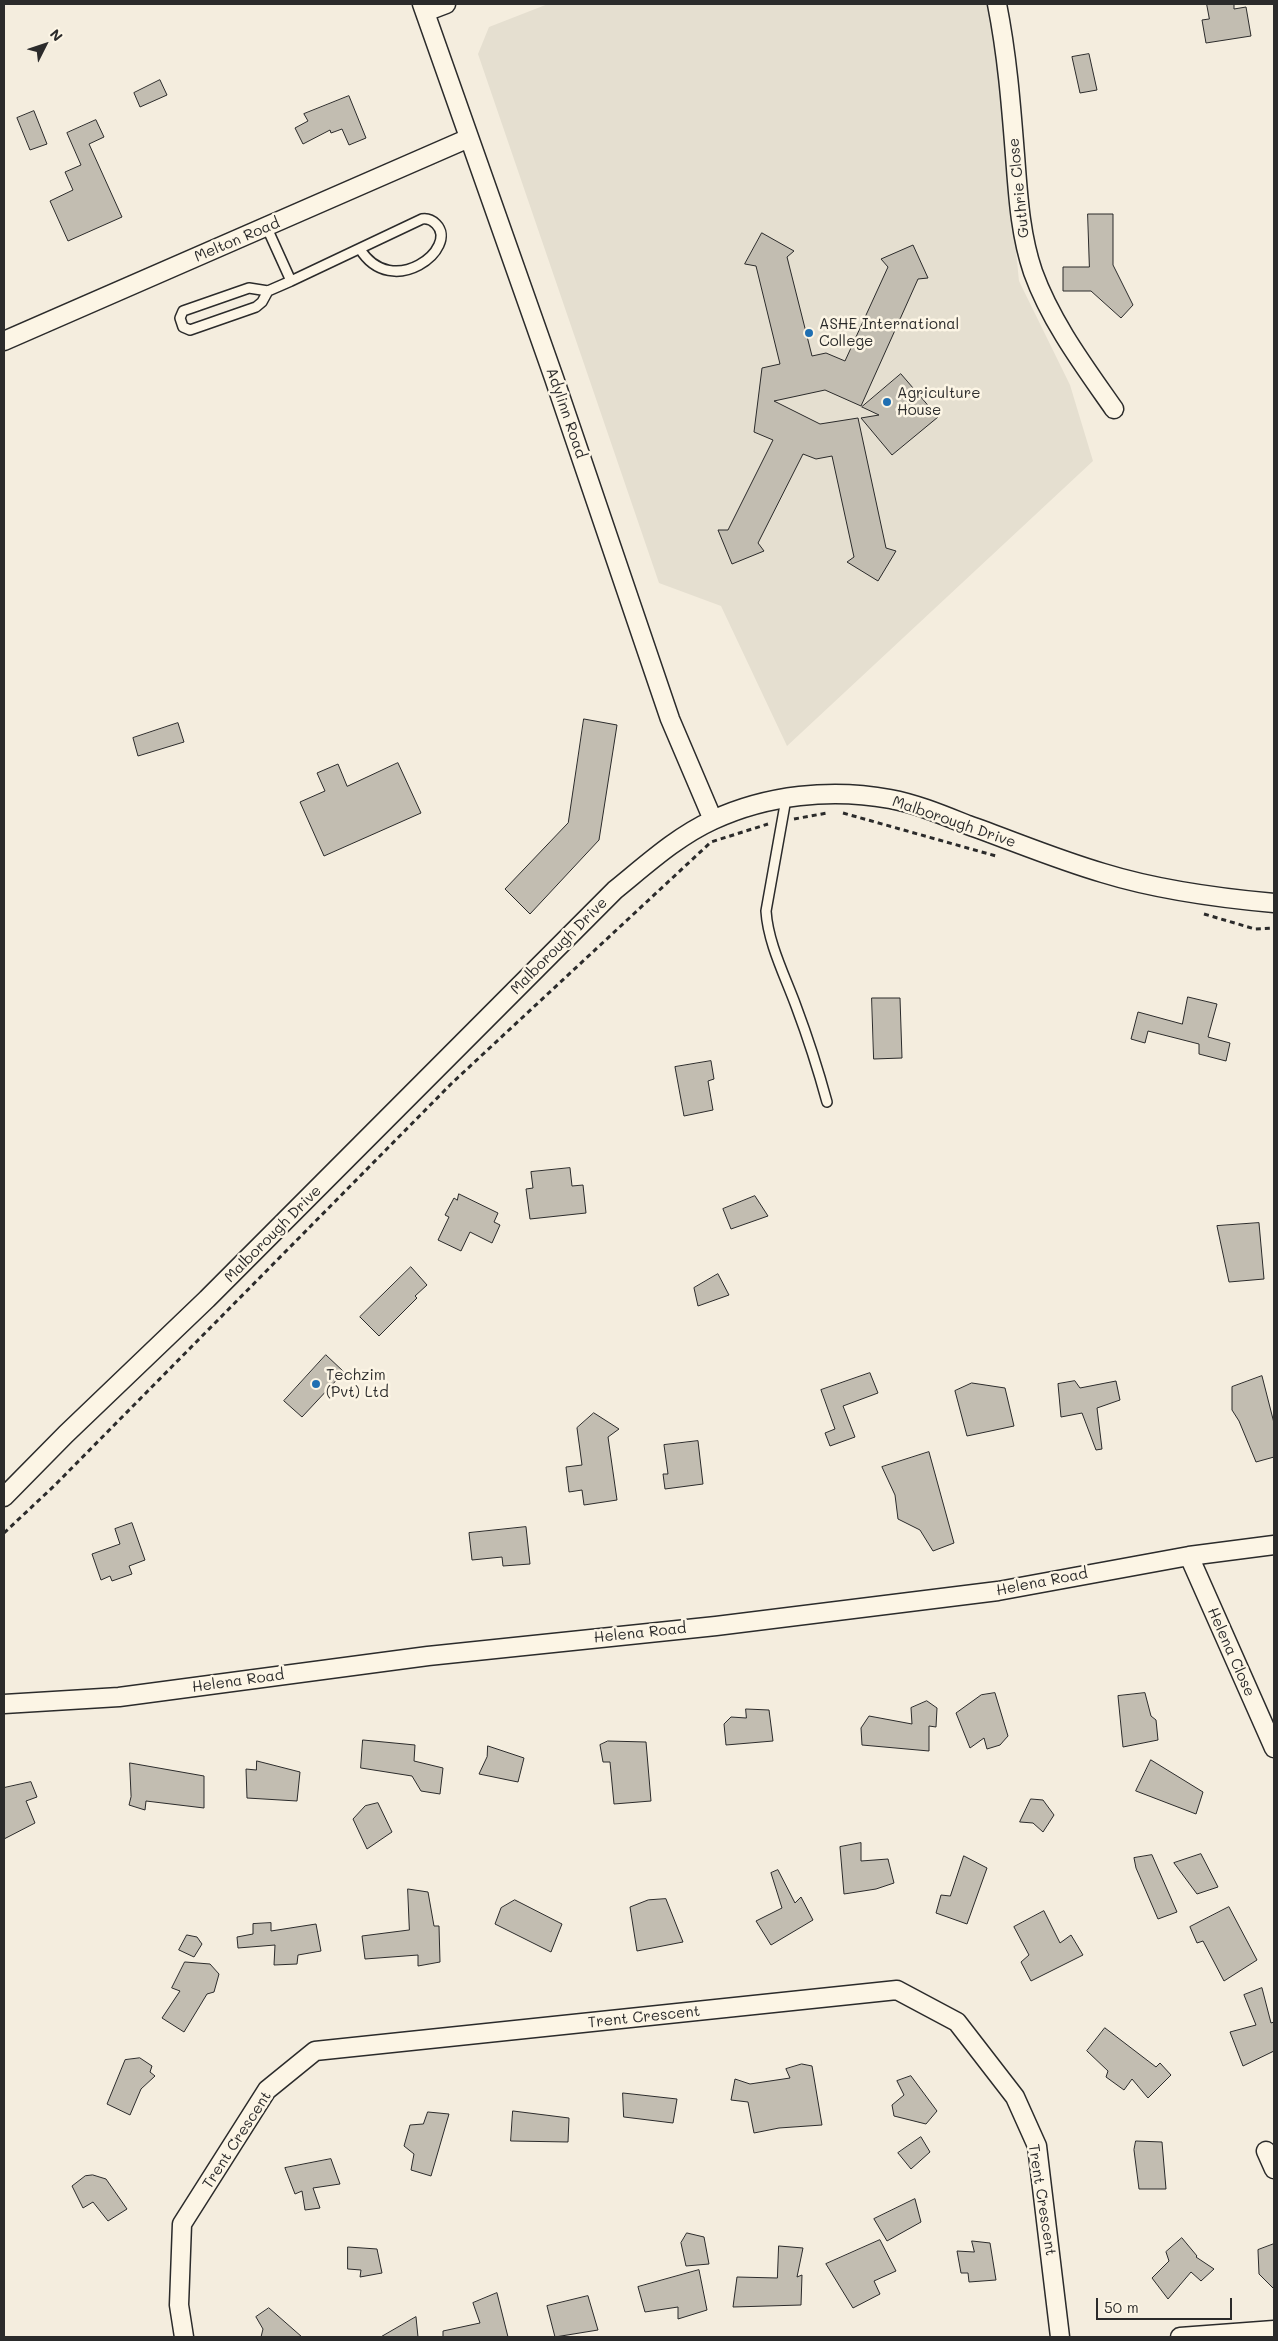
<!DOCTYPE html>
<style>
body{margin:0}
#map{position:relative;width:1278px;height:2341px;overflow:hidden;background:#f4edde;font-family:Mali,sans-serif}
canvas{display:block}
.frame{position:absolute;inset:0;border:5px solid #2b2b2b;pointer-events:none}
.north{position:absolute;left:20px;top:20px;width:50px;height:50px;-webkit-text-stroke:4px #fcf5e5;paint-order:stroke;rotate:49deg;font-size:14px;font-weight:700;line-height:20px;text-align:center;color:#2b2b2b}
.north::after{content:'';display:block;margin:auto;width:18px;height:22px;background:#2b2b2b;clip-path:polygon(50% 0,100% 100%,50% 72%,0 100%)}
.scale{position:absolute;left:1096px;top:2298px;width:136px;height:22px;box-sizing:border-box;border:2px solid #2b2b2b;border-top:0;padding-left:6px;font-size:15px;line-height:18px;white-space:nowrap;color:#2b2b2b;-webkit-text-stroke:4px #fcf5e5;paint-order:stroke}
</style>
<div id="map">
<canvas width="1278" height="2341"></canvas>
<div class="frame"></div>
<div class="north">N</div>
<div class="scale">50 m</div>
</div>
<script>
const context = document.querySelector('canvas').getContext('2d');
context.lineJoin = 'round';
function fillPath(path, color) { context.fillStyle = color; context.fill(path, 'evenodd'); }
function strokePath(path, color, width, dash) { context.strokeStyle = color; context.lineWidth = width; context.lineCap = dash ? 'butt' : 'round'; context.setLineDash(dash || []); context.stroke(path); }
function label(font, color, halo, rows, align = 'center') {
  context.font = font + ' Mali,sans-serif'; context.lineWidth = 5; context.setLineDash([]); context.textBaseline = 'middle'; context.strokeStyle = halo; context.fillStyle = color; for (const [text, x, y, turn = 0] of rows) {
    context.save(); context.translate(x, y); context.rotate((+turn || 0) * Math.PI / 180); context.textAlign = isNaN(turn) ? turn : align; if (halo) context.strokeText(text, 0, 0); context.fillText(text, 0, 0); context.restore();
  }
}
fillPath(new Path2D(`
 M548,4H991L1019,281L1070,385L1093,461L787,746L721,606L659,583L478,54L489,27Z`), '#e5dfd0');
const building = new Path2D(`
 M1207,4H1234V9L1246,7L1251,36L1206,43L1202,20L1209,19Z
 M1089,54L1097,90L1080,93L1072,57Z
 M160,80L167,95L140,107L134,93Z
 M349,96L366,138L349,145L342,129L331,133L330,130L303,144L295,128L308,121L304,114Z
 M34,111L47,144L30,150L17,118Z
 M96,120L104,137L89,144L122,217L68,241L50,201L73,190L65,172L81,165L67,133Z
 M1088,214H1113V265L1133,305L1121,318L1091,291H1063V267H1089Z
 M762,233L794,251L787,257L812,356L826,353L845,361L888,267L881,259L913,245L928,278L918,279L861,406L825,390L774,401L820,424L858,418L886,548L896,551L878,581L847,562L854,557L832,456L816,459L803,454L758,543L764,551L732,564L718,530H728L773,440L754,432L762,368L780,364L756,266L745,264Z
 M901,374L938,417L892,455L861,418L879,415L862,407Z
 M584,719L617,725L599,840L530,914L505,889L568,823Z
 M178,723L184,742L138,756L133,738Z
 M398,763L421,813L324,856L300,802L325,791L317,773L338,764L347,786Z
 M1188,997L1217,1004L1208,1037L1230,1043L1226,1061L1199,1054V1044L1148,1031L1145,1043L1131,1039L1138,1012L1182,1024Z
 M872,998H900L902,1058L874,1059Z
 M711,1061L714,1079L708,1081L713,1110L684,1116L675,1067Z
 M570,1168L572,1186L583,1185L586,1213L530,1219L526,1189L533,1188L531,1172Z
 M459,1194L498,1213L494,1222L500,1225L492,1243L470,1232L461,1251L438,1240L449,1217L445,1215L454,1198L457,1200Z
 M755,1196L768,1216L731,1229L723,1209Z
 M1259,1223L1264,1279L1229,1282L1217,1226Z
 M411,1267L427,1285L415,1296L417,1298L379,1336L360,1317Z
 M718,1274L729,1295L698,1306L694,1288Z
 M326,1355L344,1372L302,1417L284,1401Z
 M870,1373L878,1393L843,1406L855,1437L830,1446L825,1433L835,1429L821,1390Z
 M1262,1376L1274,1423V1457L1256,1462L1239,1421L1232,1410V1387Z
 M1075,1381L1080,1388L1116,1381L1120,1400L1097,1408L1102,1449L1096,1450L1082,1413L1061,1417L1058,1384Z
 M972,1383L1005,1388L1014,1426L967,1436L955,1391Z
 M594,1413L619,1429L608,1437L617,1500L584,1505L582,1490L569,1492L566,1467L582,1465L577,1428Z
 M698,1441L703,1484L665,1489L663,1474H668L664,1445Z
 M929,1452L954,1543L933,1551L920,1530L898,1519L895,1495L882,1467Z
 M132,1523L145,1560L129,1566L132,1574L112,1581L110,1576L101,1580L92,1554L120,1544L115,1529Z
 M526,1527L530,1564L503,1566L502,1557L472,1560L469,1533Z
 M995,1693L1008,1736L1000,1745L987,1749L984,1738L970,1748L956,1713L981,1695Z
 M1145,1693L1151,1716L1156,1720L1158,1740L1123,1747L1118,1696Z
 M927,1701L937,1708L936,1727L929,1726V1751L862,1745L861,1728L869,1716L912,1724L911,1708Z
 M746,1709L769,1710L773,1741L726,1745L724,1724L731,1717L746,1718Z
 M363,1740L415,1745L414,1761L443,1768L440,1794L421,1791L412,1776L361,1768Z
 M608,1741L646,1742L651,1801L614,1804L610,1762H603L600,1745Z
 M488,1746L524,1758L518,1782L479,1774L487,1757Z
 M1151,1760L1203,1792L1196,1814L1136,1791Z
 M257,1761L300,1772L297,1801L247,1798L246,1769L256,1770Z
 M130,1763L204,1776V1808L146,1801L145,1810L129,1805L131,1797Z
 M31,1782L37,1797L26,1801L35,1823L4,1839V1788Z
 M1031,1799L1043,1800L1054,1815L1043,1832L1033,1823L1020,1822Z
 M378,1803L392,1832L367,1849L353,1819L365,1806Z
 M861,1843V1861L888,1859L894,1883L876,1889L844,1894L840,1847Z
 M1201,1854L1218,1887L1197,1894L1174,1863Z
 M1152,1855L1177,1912L1158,1919L1136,1868L1134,1858Z
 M964,1856L987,1868L967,1924L936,1913L941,1895L950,1896Z
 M778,1870L795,1903L801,1897L813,1920L771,1945L756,1921L782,1908L771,1873Z
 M408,1889L428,1892L434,1926H439L440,1962L418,1966V1955L365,1959L362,1936L409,1930Z
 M666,1899L683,1942L637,1951L630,1907L648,1900Z
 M515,1900L562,1924L551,1952L495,1924L501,1908Z
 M1229,1907L1257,1960L1224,1981L1203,1941L1197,1943L1190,1927Z
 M1044,1911L1060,1943L1071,1935L1083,1955L1031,1981L1021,1962L1029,1955L1014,1927Z
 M271,1923V1931L316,1924L321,1951L298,1955L297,1964L274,1965L275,1945L238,1948L237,1937L253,1934V1924Z
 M187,1935L197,1937L202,1944L194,1957L179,1950Z
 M185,1962L210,1964L219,1974L214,1992L207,1994L184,2032L162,2018L180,1991L172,1988Z
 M1262,1988L1271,2023L1274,2022V2051L1243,2066L1230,2032L1256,2025L1244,1995Z
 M1105,2028L1156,2067L1160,2063L1171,2075L1148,2098L1132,2079L1124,2090L1106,2077L1108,2071L1087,2051Z
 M140,2058L152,2066L150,2072L155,2076L141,2089L130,2115L107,2104L125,2060Z
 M802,2064L812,2066L822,2125L779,2128L754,2133L748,2102L731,2100L735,2079L750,2084L790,2078L786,2069Z
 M911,2076L937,2111L926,2124L894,2116L892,2105L904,2095L897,2081Z
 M623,2093L677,2099L673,2123L624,2117Z
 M513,2111L569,2118L568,2142L511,2141Z
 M428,2112L449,2114L431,2176L411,2170L414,2154L404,2146L410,2125L423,2124Z
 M921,2137L930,2152L911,2169L898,2153Z
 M1136,2141L1162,2142L1166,2189H1139L1134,2150Z
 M331,2159L340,2184L313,2188L320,2208L305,2210L302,2191L295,2194L285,2168Z
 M93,2175L106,2179L127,2209L108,2221L93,2202L83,2208L72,2186L85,2176Z
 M915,2199L921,2222L887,2241L874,2219Z
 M687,2233L704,2237L709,2264L686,2266L681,2243Z
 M1182,2238L1197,2256L1196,2257L1214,2269L1201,2281L1191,2272L1168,2299L1152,2278L1169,2261L1166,2252Z
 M880,2240L896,2271L874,2281L880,2294L853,2308L826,2264Z
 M972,2241L990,2243L996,2280L969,2282L968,2273H961L957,2251L974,2252Z
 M1274,2244V2289L1259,2274L1258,2250Z
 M779,2246L803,2248L797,2277L802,2275L801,2305L733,2307L737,2277L777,2278Z
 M348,2247L377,2249L382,2273L360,2277L361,2270L348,2269Z
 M699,2270L707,2310L678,2319V2307L645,2312L638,2287Z
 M497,2293L508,2337H443V2331L480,2323L473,2303Z
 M588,2296L598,2330L555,2337L547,2306Z
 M269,2308L302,2337H261L263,2329L256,2317Z
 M416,2317L418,2337H381Z`);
fillPath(building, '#c2bdb1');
strokePath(building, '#2b2b2b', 1);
const service = new Path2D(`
 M267,228L291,281L268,291L249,288L183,311L180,318L183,327L190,330L256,307L262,302L268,291
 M291,281L422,219C428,218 432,220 436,224C460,248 392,301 360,249
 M786,799L766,911C768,943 785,976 796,1006C808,1038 818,1069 827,1102`);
const minor = new Path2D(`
 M422,4L554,378L670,719L713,820
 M997,4C1007,54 1011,104 1015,155C1018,194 1020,234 1033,272C1051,322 1084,366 1114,409
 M425,12L446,4
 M4,341L469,138
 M4,1497L66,1434L207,1299L615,890C646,865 676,837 713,820C767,795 831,788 890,799C917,804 943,815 968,825C1013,841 1058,860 1103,873C1158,890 1218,898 1274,903
 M1189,1556L1274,1748
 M4,1704L119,1697L428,1656L716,1626L998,1591L1189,1556L1274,1545
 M1266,2151L1274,2169
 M184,2337L179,2305L182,2224L267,2090L315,2051L897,1990L957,2022L1015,2097L1037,2146L1060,2337
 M1180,2337L1274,2330`);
strokePath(service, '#2b2b2b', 12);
strokePath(minor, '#2b2b2b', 21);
strokePath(new Path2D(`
 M843,813L996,856
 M794,819L827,813
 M1204,914L1255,929L1274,928
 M4,1533L54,1486L452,1083L711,842L768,824`), '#2b2b2b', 3, [5, 4]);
strokePath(service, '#fcf5e5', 9);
strokePath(minor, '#fcf5e5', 18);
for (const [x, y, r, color] of [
 [809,333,5,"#1f6fb2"],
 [887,402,5,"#1f6fb2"],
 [316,1384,5,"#1f6fb2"]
]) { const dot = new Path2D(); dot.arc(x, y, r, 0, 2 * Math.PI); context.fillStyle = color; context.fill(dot); strokePath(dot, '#fcf5e5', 2); }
label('15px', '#2b2b2b', '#fcf5e5', [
 ["Guthrie Close",1019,188,-96],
 ["Melton Road",237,240,-23],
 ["Adylinn Road",566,413,71],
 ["Malborough Drive",954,822,19],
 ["Malborough Drive",559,946,-45],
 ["Malborough Drive",273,1234,-45],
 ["Helena Road",1042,1582,-11],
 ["Helena Road",640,1633,-6],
 ["Helena Close",1231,1652,66],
 ["Helena Road",238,1681,-8],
 ["Trent Crescent",644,2017,-6],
 ["Trent Crescent",237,2140,-57],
 ["Trent Crescent",1042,2200,81]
]);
label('15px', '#2b2b2b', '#fcf5e5', [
 ["ASHE International",819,324],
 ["College",819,341],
 ["Agriculture",897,393],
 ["House",897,410],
 ["Techzim",326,1375],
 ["(Pvt) Ltd",326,1392]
], 'left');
</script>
